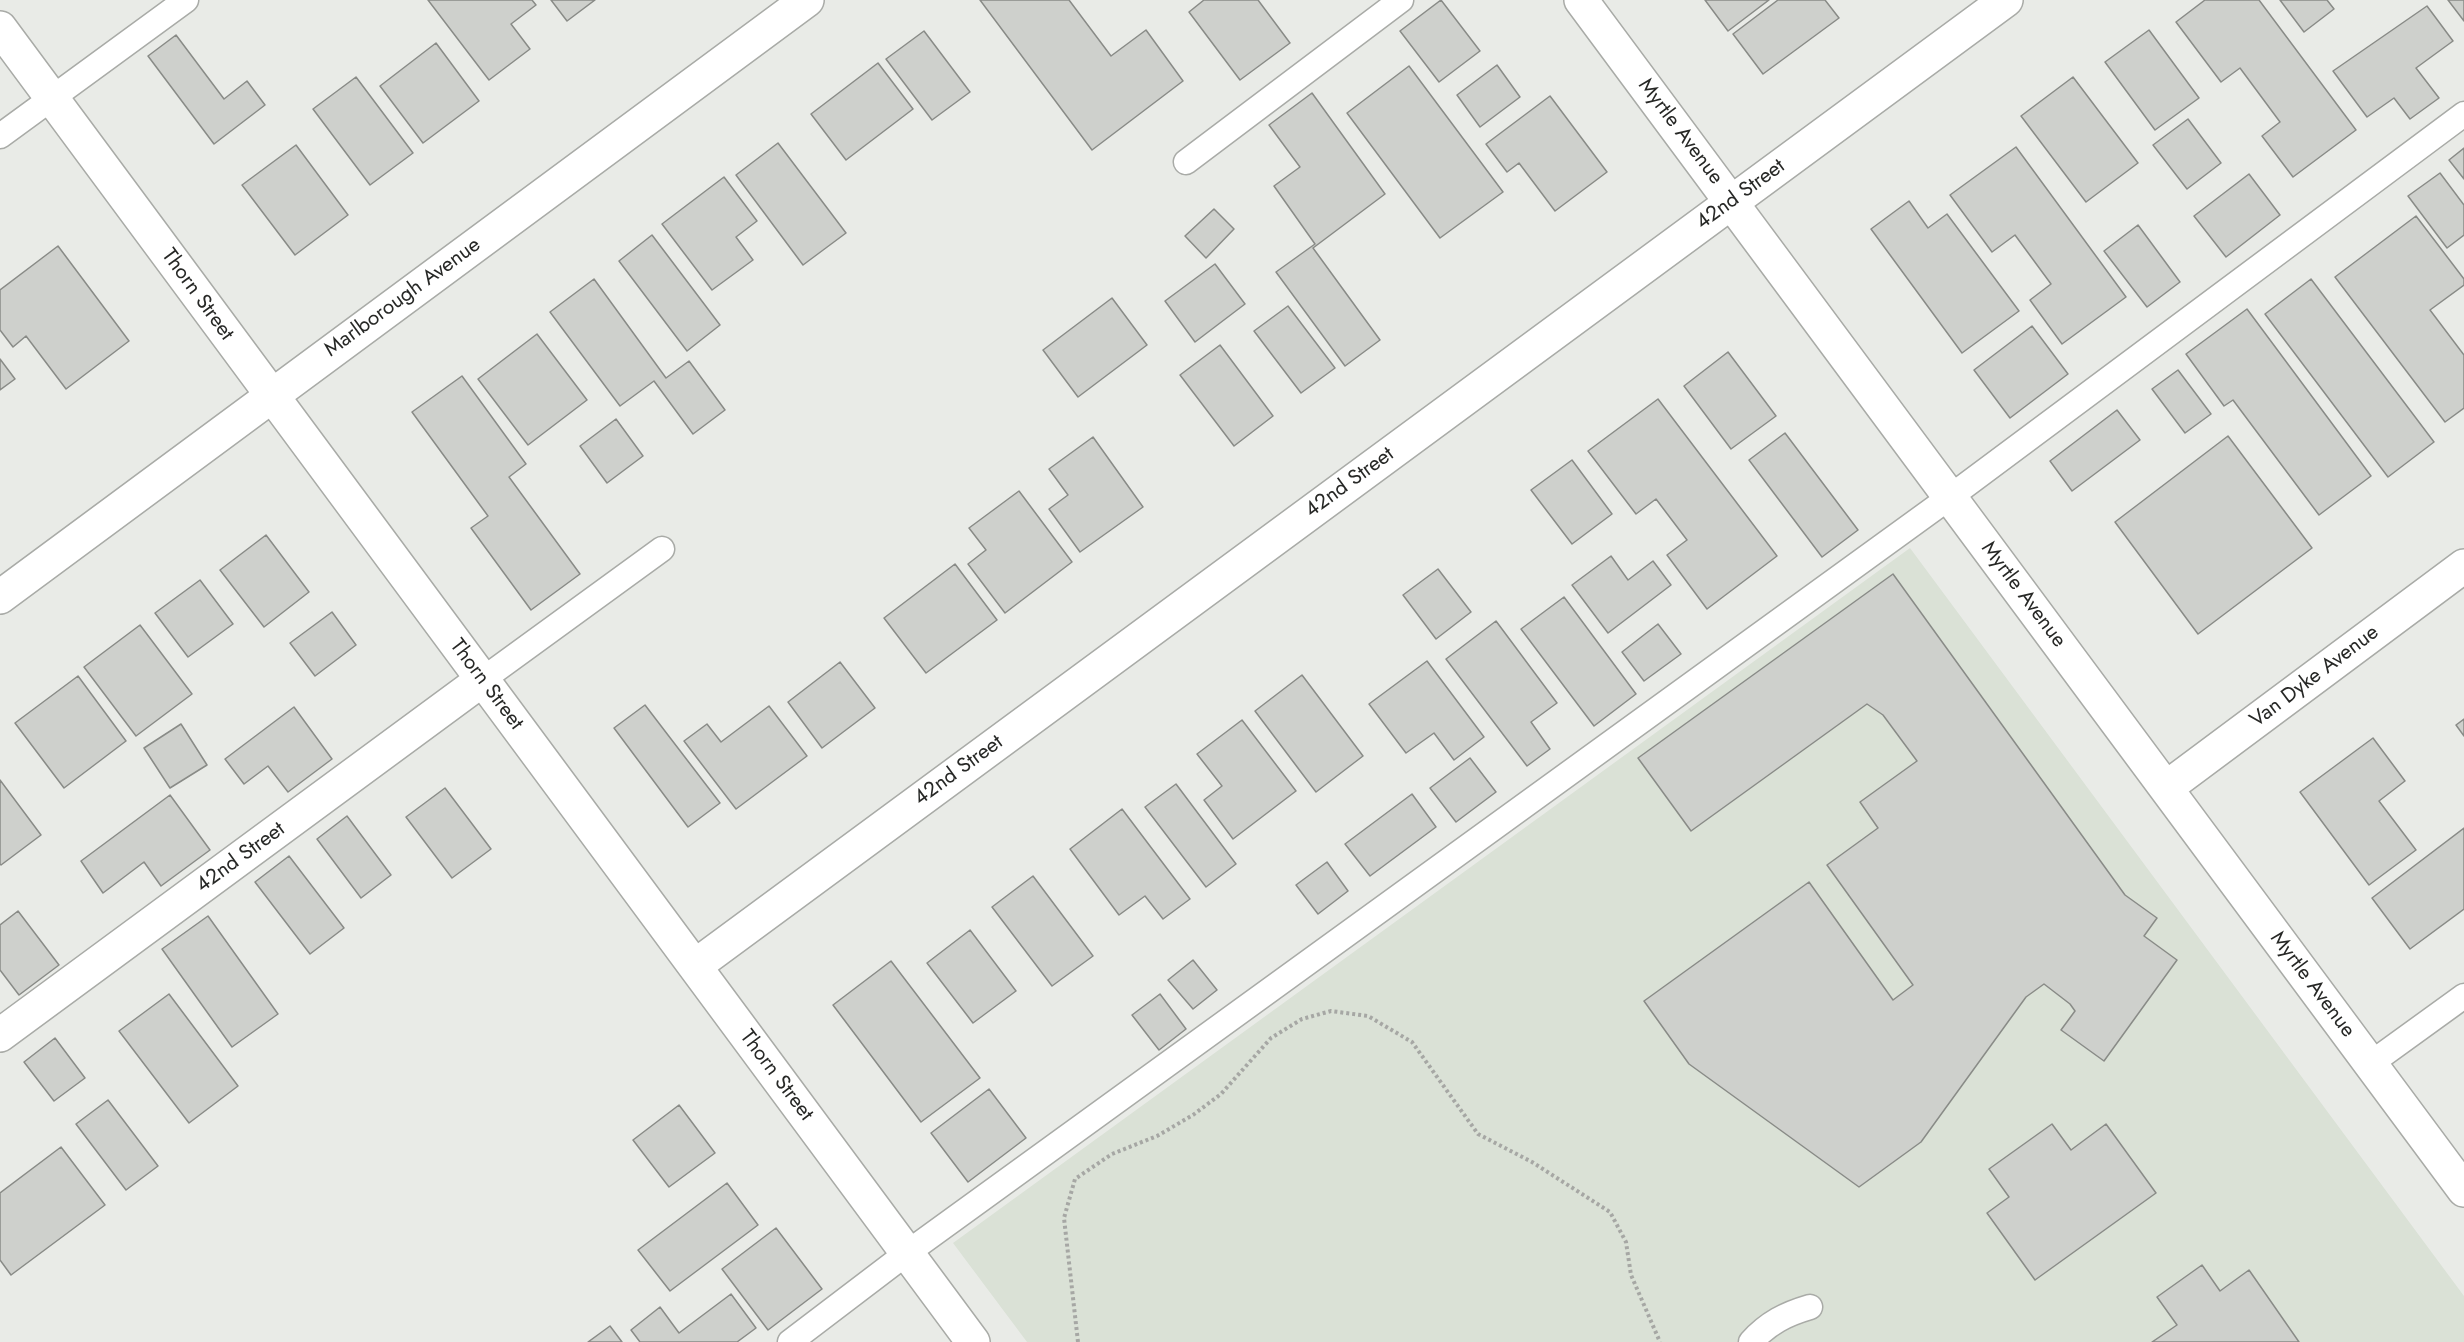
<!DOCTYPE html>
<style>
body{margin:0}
canvas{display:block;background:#e9ebe7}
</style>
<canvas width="2464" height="1342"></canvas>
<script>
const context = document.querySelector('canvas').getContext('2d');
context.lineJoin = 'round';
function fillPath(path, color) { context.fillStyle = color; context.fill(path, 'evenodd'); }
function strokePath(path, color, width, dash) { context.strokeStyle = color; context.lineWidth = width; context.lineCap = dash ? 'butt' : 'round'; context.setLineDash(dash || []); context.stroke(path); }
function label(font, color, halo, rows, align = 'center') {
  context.font = font + ' Jost,sans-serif'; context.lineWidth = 4.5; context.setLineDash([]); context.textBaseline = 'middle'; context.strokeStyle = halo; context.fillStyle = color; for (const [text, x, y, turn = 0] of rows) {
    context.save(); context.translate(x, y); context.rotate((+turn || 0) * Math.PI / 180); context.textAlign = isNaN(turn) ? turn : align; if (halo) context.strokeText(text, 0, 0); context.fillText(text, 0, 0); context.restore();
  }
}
fillPath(new Path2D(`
 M1910,548L2464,1296V1342H1027L953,1243Z`), '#dae1d6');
const building = new Path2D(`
 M428,0H532L536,5L511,24L530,49L489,80Z
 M551,0H595L567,21Z
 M980,0H1069L1111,56L1146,30L1183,81L1092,150Z
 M1204,0H1258L1290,43L1240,80L1189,12Z
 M1441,0L1480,51L1439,82L1400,31Z
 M1705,0H1769L1728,31Z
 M1778,0H1825L1839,18L1763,74L1733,34Z
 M2205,0H2259L2356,130L2293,177L2262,136L2280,122L2240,68L2221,82L2176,22Z
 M2280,0H2327L2334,9L2304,32Z
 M2448,0H2464V21Z
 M2427,6L2453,41L2416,68L2439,98L2410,119L2394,98L2367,117L2333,71Z
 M2149,30L2199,98L2155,130L2105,62Z
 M924,31L970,92L932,120L886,59Z
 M176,35L224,99L247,81L265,105L214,144L148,56Z
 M436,43L479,101L423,143L380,86Z
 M878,63L913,109L846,160L811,114Z
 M1497,65L1520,97L1480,127L1457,95Z
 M1409,66L1503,192L1440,238L1347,113Z
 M356,77L413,153L370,185L313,109Z
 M2073,77L2138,163L2086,202L2021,116Z
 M1312,93L1385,194L1313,248L1380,340L1345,366L1276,272L1315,244L1274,186L1300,167L1269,125Z
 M1550,96L1607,172L1555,211L1519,163L1507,172L1486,144Z
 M2188,119L2221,163L2187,189L2153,145Z
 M778,143L846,233L803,265L736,175Z
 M296,145L348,215L295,255L242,185Z
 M2016,147L2126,297L2062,344L2030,300L2051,284L2015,235L1992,252L1950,195Z
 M2464,148V179L2449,160Z
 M2440,173L2464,205V235L2447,248L2408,196Z
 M2249,174L2280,215L2226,257L2194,216Z
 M724,177L757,221L736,237L753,260L712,290L662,224Z
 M1909,201L1928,228L1947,214L2019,311L1962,353L1871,229Z
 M1214,209L1234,229L1206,258L1185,236Z
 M2416,216L2464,279V285L2430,310L2464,355V408L2445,422L2335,277Z
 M2138,225L2180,282L2147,307L2104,251Z
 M652,235L720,325L687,351L619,261Z
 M58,246L129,341L66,389L26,336L13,347L0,330V290Z
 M1215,264L1245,304L1195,342L1165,301Z
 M594,279L666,378L689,361L725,410L693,434L654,381L620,406L550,312Z
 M2311,279L2434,442L2388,477L2265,314Z
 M1112,298L1147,345L1078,397L1043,350Z
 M1288,306L1335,368L1301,393L1254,331Z
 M2247,309L2371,476L2319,515L2233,400L2224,406L2186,354Z
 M2032,326L2068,374L2010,418L1974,370Z
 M537,334L587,400L528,445L478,379Z
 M1220,345L1273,416L1234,446L1180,375Z
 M1728,352L1776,416L1731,449L1684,386Z
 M0,359L15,379L0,390Z
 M2178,370L2211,414L2185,433L2152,389Z
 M462,376L526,464L509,477L580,574L531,610L471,528L488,516L412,412Z
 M1658,399L1777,556L1707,609L1667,555L1687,540L1656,499L1636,514L1588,451Z
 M2117,410L2140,440L2072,491L2050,461Z
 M616,419L643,456L607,483L580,446Z
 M1785,433L1858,530L1822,557L1749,460Z
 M2228,436L2312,548L2198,634L2115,522Z
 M1093,437L1143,507L1080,552L1049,509L1068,495L1049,469Z
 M1572,460L1612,514L1572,544L1531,490Z
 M1019,491L1072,562L1005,613L968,564L986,550L969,528Z
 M266,535L309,592L264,627L220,570Z
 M1611,556L1628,580L1653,561L1671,585L1608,633L1572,585Z
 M955,564L997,620L926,673L884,618Z
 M1438,569L1471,612L1436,639L1403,595Z
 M1893,574L2125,895L2157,918L2144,936L2177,960L2104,1061L2061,1030L2075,1011L2070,1004L2044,984L2026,997L1921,1142L1859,1187L1689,1064L1644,1001L1809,882L1893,1000L1913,985L1827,865L1878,828L1860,802L1917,761L1883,715L1867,704L1691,831L1638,758Z
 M200,580L233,624L188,657L155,613Z
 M1564,597L1636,694L1594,726L1521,629Z
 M332,612L356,645L315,676L290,643Z
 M1496,621L1557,703L1531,722L1550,749L1527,766L1446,659Z
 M1658,624L1681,654L1644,681L1622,652Z
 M140,625L192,694L136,736L84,667Z
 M1427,661L1484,737L1454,760L1434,733L1406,753L1369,704Z
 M840,662L875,708L822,748L788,702Z
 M1302,675L1363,756L1316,792L1255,711Z
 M78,676L126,741L64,788L15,723Z
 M645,705L720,803L688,827L614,728Z
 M769,706L807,756L736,809L684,741L707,724L721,742Z
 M294,707L332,759L288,792L268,766L244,784L225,759Z
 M2464,719V736L2456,725Z
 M1242,720L1296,791L1233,839L1204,800L1222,786L1197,754Z
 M181,724L207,765L170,788L144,748Z
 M2373,738L2405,781L2379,801L2416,850L2369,885L2300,792Z
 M1470,758L1496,792L1456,822L1430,788Z
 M0,780L41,835L1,865L0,864Z
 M1176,784L1236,864L1206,887L1145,807Z
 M445,788L491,849L452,878L406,817Z
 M1412,794L1436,827L1370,876L1345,844Z
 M170,795L210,850L161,886L144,862L103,893L81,861Z
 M1122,809L1190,899L1163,919L1145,896L1119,915L1070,849Z
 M347,816L391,875L361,898L317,839Z
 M2464,828V909L2410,949L2372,898Z
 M289,856L344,928L310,954L255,882Z
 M1327,862L1348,891L1318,914L1296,885Z
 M1033,876L1093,956L1052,986L992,907Z
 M18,911L59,965L19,995L0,970V925Z
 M208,916L278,1014L232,1047L162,949Z
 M970,930L1016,991L973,1023L927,963Z
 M1193,960L1217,990L1193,1009L1168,980Z
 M891,961L980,1078L921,1122L833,1005Z
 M169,994L238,1086L189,1123L119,1031Z
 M1160,994L1186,1029L1159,1050L1132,1015Z
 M55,1038L85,1078L54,1101L24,1062Z
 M989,1089L1026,1138L968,1182L931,1133Z
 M108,1100L158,1166L126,1190L76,1124Z
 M679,1105L715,1153L669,1187L633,1140Z
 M2052,1124L2071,1150L2106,1124L2156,1193L2035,1280L1987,1213L2009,1197L1989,1169Z
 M61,1147L105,1205L11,1275L0,1260V1193Z
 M727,1183L758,1225L670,1291L638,1250Z
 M776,1228L822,1289L768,1330L722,1269Z
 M2202,1265L2220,1291L2249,1270L2299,1342H2152L2177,1325L2157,1297Z
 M731,1294L756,1328L737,1342H640L631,1330L660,1307L679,1333Z
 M610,1326L622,1342H588Z`);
fillPath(building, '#ced0cc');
strokePath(building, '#898b87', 1.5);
const lane = new Path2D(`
 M0,136L186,0
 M1186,162L1401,0
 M482,680L662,549
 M2370,1064L2464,996
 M790,1342L907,1253L1950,497L2464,114
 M1751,1342C1768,1323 1786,1314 1810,1307`);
const street = new Path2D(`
 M1581,0L2464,1190
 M0,28L973,1342
 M0,597L807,0
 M2166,788L2464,566
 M695,966L2006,0
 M0,1035L482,680`);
strokePath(lane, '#a9aba7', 27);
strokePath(street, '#a9aba7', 36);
strokePath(new Path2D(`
 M1078,1342L1064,1218L1075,1179L1112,1154L1157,1136L1193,1115L1221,1094L1271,1038L1302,1019L1331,1011L1368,1016L1412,1042L1478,1134L1532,1162L1610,1212L1626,1242L1631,1275L1660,1342`), '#a6a7a4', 4, [3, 3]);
strokePath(lane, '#fff', 24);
strokePath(street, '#fff', 33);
label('21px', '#272826', '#fff', [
 ["Myrtle Avenue",1680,132,53],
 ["42nd Street",1741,195,-36],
 ["Thorn Street",197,295,54],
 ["Marlborough Avenue",403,298,-36],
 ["42nd Street",1350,483,-36],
 ["Myrtle Avenue",2023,595,53],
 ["Van Dyke Avenue",2315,677,-37],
 ["Thorn Street",486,685,53],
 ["42nd Street",959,771,-36],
 ["42nd Street",241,858,-36],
 ["Myrtle Avenue",2312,985,53],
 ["Thorn Street",776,1076,53]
]);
</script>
